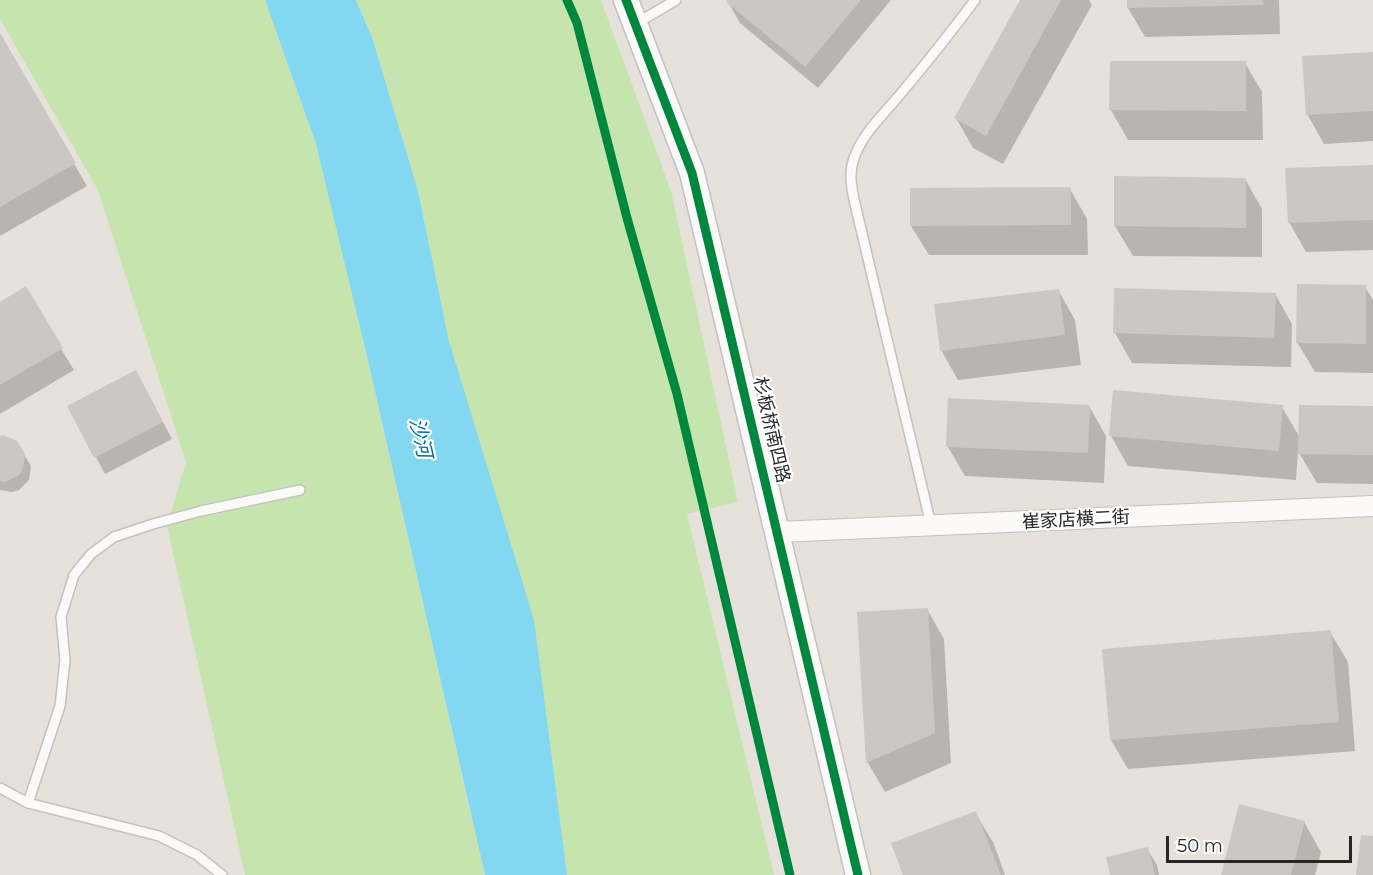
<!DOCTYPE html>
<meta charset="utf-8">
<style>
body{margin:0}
#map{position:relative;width:1373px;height:875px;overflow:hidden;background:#e6e1da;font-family:Montserrat,sans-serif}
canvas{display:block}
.scale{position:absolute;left:1166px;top:836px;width:186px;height:27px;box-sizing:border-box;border:3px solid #262626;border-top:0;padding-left:8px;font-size:18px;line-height:21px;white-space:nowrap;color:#262626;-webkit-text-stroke:4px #fff;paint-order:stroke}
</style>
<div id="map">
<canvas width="1373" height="875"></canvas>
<div class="scale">50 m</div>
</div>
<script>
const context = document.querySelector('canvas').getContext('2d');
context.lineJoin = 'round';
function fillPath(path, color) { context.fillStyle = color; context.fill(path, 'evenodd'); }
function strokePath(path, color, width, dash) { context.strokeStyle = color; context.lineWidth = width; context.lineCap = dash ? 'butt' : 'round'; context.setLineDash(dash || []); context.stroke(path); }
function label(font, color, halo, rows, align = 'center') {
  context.font = font + ' Montserrat,"Noto Sans SC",sans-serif'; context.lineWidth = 4.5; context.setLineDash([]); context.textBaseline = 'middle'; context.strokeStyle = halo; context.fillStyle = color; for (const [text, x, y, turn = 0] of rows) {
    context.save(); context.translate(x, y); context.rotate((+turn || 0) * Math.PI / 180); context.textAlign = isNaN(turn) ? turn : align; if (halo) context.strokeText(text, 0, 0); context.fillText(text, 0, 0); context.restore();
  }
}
fillPath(new Path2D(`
 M0,0H265L316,144L334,211L485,875H245L167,526L186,462L98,190L0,19Z
 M356,0H601L671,191L738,502L687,514L774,875H567L449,341L418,191L373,40Z`), '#c6e5ae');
fillPath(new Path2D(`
 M265,0H356L373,40L418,191L449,341L534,620L567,875H485L366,352L316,144Z`), '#84d7f1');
fillPath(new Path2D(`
 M729,0H891L818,88L740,23L728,2Z
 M1022,0H1089L1092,5L1003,164L973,148L956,118Z
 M1128,0H1279L1280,34L1145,37L1128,8Z
 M0,36L87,186L0,236Z
 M1373,53V141L1324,144L1307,114Z
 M1245,63L1262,92L1263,140H1128L1111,110Z
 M1373,166V250L1306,252L1289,222Z
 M1245,179L1262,209V257L1133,256L1115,226Z
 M1070,189L1087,219L1088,255H929L911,226Z
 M1365,287L1373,300V373L1315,372L1297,342Z
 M1116,289L1275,294L1292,324L1291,367L1132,363L1115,333Z
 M1058,290L1075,320L1081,365L958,380L941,350Z
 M0,303L61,349L74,370L0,414Z
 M145,388L172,439L105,474L69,407Z
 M1089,406L1106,436L1104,483L965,476L948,447Z
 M1282,407L1300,438L1373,408V484L1317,483L1298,451L1296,480L1128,466L1111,436Z
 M0,438L16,442L31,466L29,480L19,490L12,492L0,490Z
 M927,609L944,639L951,763L885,792L868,763L859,613Z
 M1330,632L1348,662L1355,751L1128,769L1111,740Z
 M975,813L993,842L1005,875H905Z
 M1304,822L1321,852L1315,875H1222Z
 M1147,849L1157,865L1159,875H1112Z`), '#0003');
fillPath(new Path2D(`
 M727,0H861L805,67L726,2Z
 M1020,0H1061L986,136L954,118Z
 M1127,0H1263L1264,5L1127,8Z
 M0,33L76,163L0,207Z
 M1373,52V111L1306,115L1302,56Z
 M1110,61H1246V111L1109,110Z
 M1373,165V220L1288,223L1285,168Z
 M1114,176L1246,178V228L1114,226Z
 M1071,187V225L910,226V188Z
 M1297,284L1366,285V344L1296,343Z
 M26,286L63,348L0,385V302Z
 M1114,288L1276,293L1274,338L1113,333Z
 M1059,289L1065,335L940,351L934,304Z
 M136,370L163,422L94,458L67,406Z
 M1113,390L1283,405L1279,451L1109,436Z
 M948,398L1090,405L1088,453L946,447Z
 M1299,405L1373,406V455L1298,454Z
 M3,435L17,441L25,454L23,469L19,475L5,482L0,481V436Z
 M928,608L935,733L866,763L857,612Z
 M1331,630L1339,722L1110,740L1102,649Z
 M1239,804L1305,821L1291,875H1221Z
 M976,811L1001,875H903L891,843Z
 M1361,835L1373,836V875H1356Z
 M1148,847L1155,875H1110L1106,857Z`), '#cbc7c2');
const service = new Path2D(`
 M637,23L676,0
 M931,525L856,208C852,191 848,175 854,158C863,132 886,112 903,91C928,61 952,31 975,0
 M0,788L28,803L159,836L197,855L222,875
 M28,803L60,706L65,660L61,617L74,575L91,554L114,537L153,524L201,511L300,490`);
const minor = new Path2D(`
 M778,532L1373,506`);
const tertiary = new Path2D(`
 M626,0L692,173L858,875`);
strokePath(service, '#c2c1c2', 12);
strokePath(minor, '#c2c1c2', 22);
strokePath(tertiary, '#c2c1c2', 27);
strokePath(service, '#fbfaf9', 9);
strokePath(minor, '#fbfaf9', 20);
strokePath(tertiary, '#fbfaf9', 24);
strokePath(new Path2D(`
 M567,0L577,23L627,218L677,394L790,875
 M626,0L692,173L858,875`), '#00873e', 9);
label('18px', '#262626', '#fff', [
 ["杉板桥南四路",771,430,77],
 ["崔家店横二街",1076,520,-3]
]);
label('italic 20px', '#006ca1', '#fff', [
 ["沙河",420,438,77]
]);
</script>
